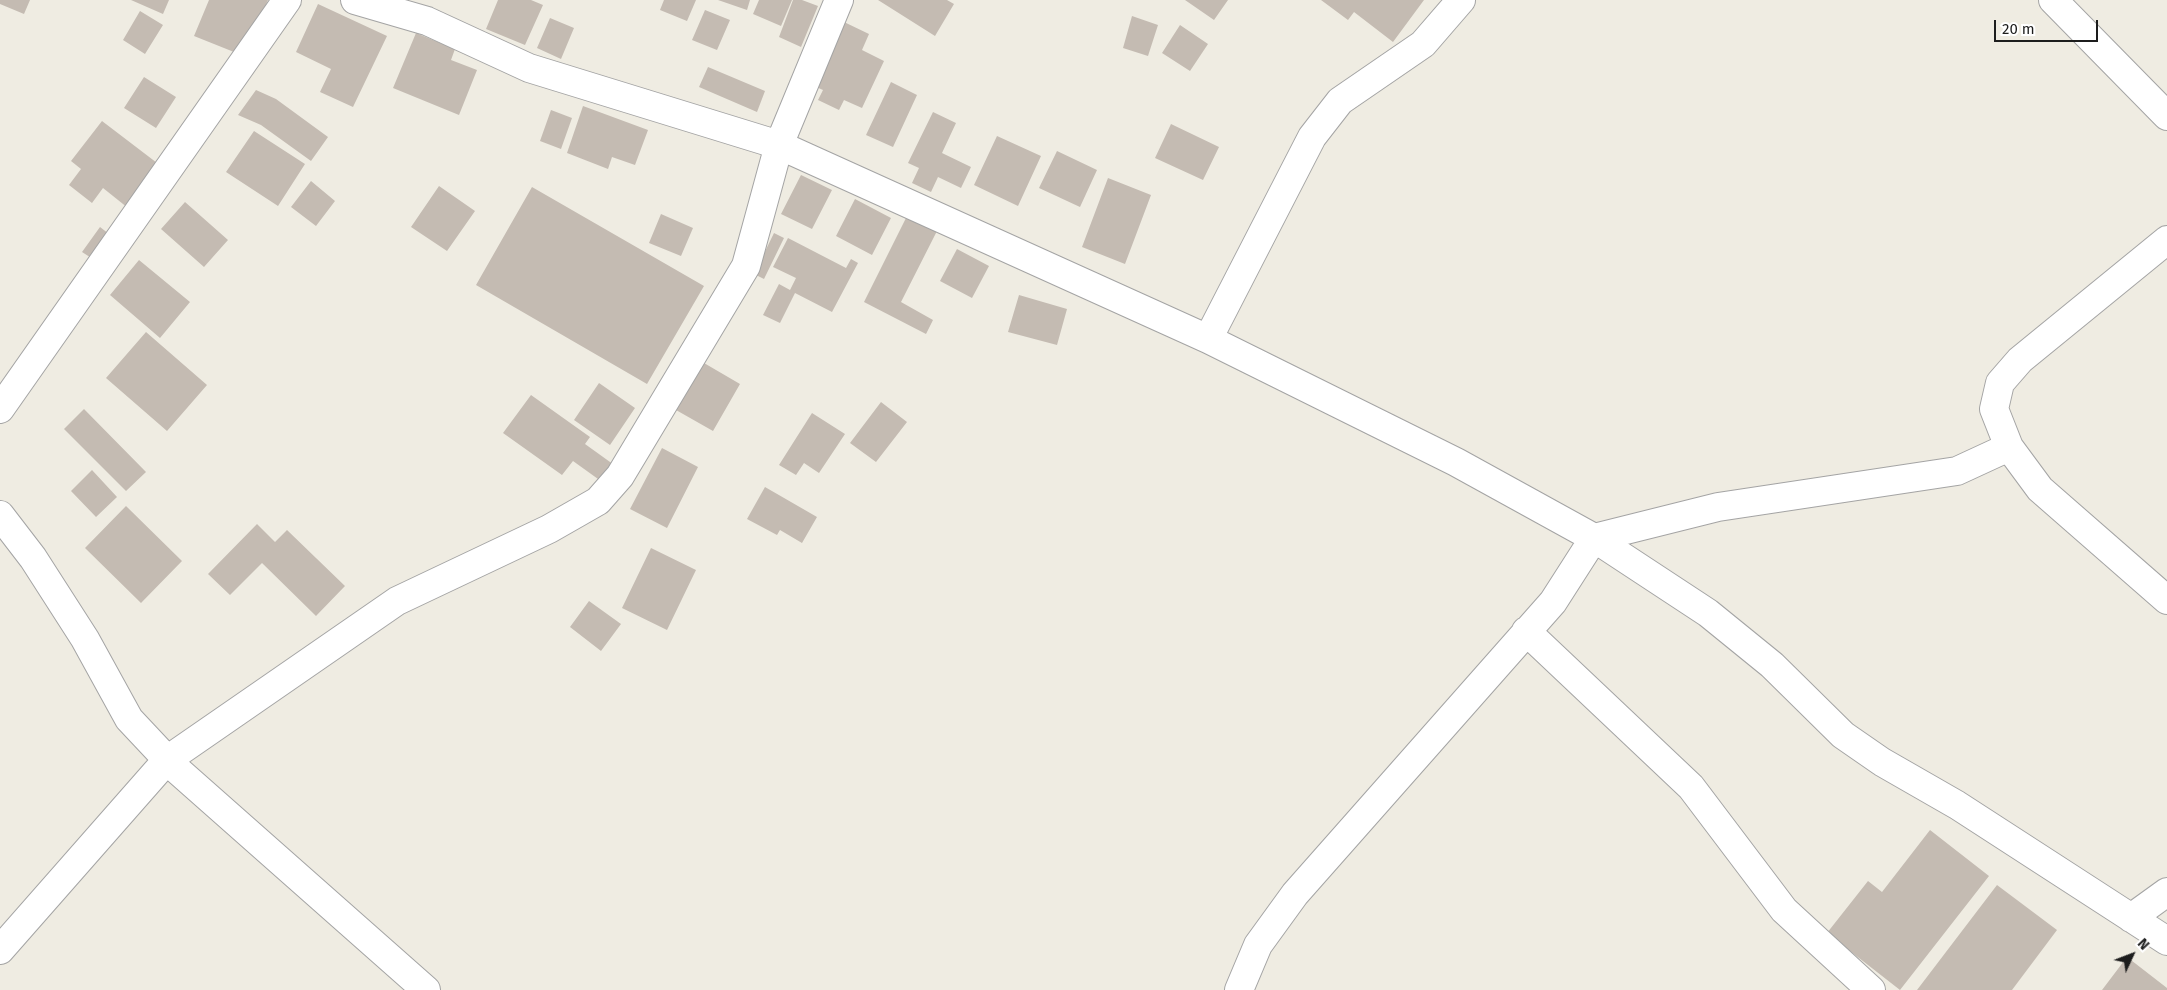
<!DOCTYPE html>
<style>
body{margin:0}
#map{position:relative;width:2167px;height:990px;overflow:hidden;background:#efece2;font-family:"Fira Sans",sans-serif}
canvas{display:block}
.north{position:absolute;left:2107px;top:930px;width:50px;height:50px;-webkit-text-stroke:4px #fff;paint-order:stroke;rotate:47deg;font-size:14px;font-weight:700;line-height:20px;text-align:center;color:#1d1d1d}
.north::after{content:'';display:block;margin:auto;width:18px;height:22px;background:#1d1d1d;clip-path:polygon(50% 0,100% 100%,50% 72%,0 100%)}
.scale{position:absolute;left:1994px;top:20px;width:104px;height:22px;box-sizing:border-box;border:2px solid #1d1d1d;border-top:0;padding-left:6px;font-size:15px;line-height:18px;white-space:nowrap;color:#1d1d1d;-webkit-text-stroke:4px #fff;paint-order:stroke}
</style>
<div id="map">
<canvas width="2167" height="990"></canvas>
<div class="north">N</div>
<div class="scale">20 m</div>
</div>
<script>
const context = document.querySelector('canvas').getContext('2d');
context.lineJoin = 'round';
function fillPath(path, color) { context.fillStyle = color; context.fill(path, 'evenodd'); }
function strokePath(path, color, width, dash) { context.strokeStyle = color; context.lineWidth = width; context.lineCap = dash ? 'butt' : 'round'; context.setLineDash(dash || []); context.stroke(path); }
fillPath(new Path2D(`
 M0,0H30L24,14L0,4Z
 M131,0H169L163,14Z
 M209,0H268L244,56L194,36Z
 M498,0H531L543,5L525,45L486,29Z
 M664,0H696L687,21L660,10Z
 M718,0H750L747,10Z
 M759,0H792L781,26L753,14Z
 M793,0H802L818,6L801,47L779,37Z
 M878,0H947L954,4L935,36Z
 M1185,0H1228L1214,20Z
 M1321,0H1424L1393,42L1354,12L1348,20Z
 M318,4L387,36L353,107L320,92L331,69L296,52Z
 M705,10L730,20L717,50L692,40Z
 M140,11L163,25L145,54L123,40Z
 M1132,16L1158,25L1148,56L1123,48Z
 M550,18L574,28L561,59L537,48Z
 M844,22L869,34L862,50L884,61L862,108L844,100L839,110L818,100L823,90L814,86Z
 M1180,25L1208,44L1190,71L1162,53Z
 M416,33L455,49L451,60L477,70L459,115L393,88Z
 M708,67L765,91L757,112L699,87Z
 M144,77L176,97L156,128L124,108Z
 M891,82L917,95L893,147L866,135Z
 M256,90L276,99L328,137L311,161L261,125L238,115Z
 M583,106L648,130L635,165L612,157L608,169L567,153Z
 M551,110L572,118L561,149L540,141Z
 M933,112L956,123L942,153L971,167L961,188L938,177L931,192L912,183L919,168L908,163Z
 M102,121L161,166L128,208L103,188L92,203L69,185L81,169L71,161Z
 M1171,124L1219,147L1203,180L1155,158Z
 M254,131L305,164L278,206L226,172Z
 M997,136L1041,156L1018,206L974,185Z
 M1057,151L1097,170L1080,207L1039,188Z
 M801,175L832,190L812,229L781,214Z
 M1108,178L1151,195L1125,264L1082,247Z
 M311,181L335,201L316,226L291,207Z
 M439,186L475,211L447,251L411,227Z
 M532,187L704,286L647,384L476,285Z
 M855,199L891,218L872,255L836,236Z
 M185,202L228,240L204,267L161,229Z
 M661,214L693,228L681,256L649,243Z
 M907,216L937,231L901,302L933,320L926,334L864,302Z
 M100,227L113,237L96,261L82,252Z
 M774,233L784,238L764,279L754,274Z
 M788,238L846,268L851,259L858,263L832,312L795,293L780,323L763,315L779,284L790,290L796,278L773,267Z
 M957,249L989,266L972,298L940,281Z
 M139,260L190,302L160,338L110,295Z
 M1019,295L1067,309L1057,345L1008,332Z
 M146,332L207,385L167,431L106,378Z
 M704,363L740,384L713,431L676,410Z
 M599,383L635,408L610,445L574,420Z
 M531,395L590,437L585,444L617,467L605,484L573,461L562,475L503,433Z
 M881,402L907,422L876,462L850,443Z
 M84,409L146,472L126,491L64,429Z
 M812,413L845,434L819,473L804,463L796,475L779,465Z
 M662,448L698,467L667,528L630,509Z
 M92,470L117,497L96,517L71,491Z
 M765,487L817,517L802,543L780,530L777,535L747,519Z
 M126,506L182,561L141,603L85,548Z
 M257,524L275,542L287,530L345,586L316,616L262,563L230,595L208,574Z
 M651,548L696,570L667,630L622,608Z
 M589,601L621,624L601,651L570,627Z
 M1930,830L1989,876L1900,990L1827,933L1868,881L1882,892Z
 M1997,885L2057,930L2012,990H1917Z
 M2127,957L2167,988V990H2102Z`), '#c4bbb2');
const street = new Path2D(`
 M355,0L427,21L529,68L779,145L1208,339L1456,462L1594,538L1708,613L1772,665L1843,735L1882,762L1957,805L2167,941
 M2053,0L2167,116
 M2167,240L2020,360L2000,383L1994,409L2009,447L2040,489L2167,600
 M1208,339L1312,137L1340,101L1423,44L1461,0
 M0,409L287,0
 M0,515L33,558L85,639L129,719L175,768L426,990
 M1526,631L1691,787L1784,910L1871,990
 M2131,918L2167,892
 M0,950L167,760L397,601L549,529L598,501L620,476L746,266L779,145L839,0
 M1239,990L1258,945L1295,894L1553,602L1594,538L1718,507L1957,471L2009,447`);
strokePath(street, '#a4a4a4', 30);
strokePath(street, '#fff', 28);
</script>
